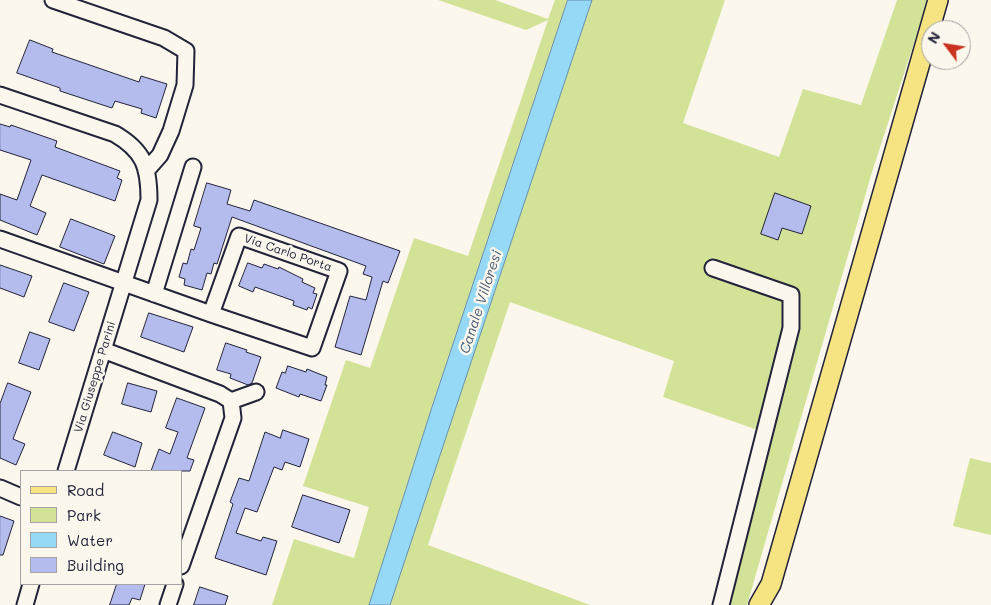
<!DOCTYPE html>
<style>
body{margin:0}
#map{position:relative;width:991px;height:605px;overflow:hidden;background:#fbf7ec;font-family:Mali,sans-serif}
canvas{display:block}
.legend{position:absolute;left:20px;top:470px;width:162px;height:115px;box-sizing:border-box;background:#fbf7ec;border:1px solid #a4a2a5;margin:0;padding:6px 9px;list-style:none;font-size:15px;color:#22223b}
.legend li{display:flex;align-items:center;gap:10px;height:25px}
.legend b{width:25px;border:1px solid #a4a2a5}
.north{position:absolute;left:921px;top:20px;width:50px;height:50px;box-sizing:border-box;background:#fbf7ec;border:1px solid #a4a2a5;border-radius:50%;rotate:301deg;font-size:14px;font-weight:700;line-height:20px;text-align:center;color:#22223b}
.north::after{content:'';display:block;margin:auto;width:18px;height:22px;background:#c8321e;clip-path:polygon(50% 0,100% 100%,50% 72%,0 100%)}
</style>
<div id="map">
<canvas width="991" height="605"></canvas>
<ul class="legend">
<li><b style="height:6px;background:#f6e381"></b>Road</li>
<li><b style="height:14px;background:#d2e296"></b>Park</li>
<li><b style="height:14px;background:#95d9f7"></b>Water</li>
<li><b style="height:14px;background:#b3bced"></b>Building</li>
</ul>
<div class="north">N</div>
</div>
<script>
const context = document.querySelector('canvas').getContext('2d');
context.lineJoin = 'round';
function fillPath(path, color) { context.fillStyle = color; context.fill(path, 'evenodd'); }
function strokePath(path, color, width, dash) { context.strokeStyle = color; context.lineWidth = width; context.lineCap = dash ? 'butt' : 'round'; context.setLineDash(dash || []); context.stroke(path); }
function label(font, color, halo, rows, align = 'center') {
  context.font = font + ' Mali,sans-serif'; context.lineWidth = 5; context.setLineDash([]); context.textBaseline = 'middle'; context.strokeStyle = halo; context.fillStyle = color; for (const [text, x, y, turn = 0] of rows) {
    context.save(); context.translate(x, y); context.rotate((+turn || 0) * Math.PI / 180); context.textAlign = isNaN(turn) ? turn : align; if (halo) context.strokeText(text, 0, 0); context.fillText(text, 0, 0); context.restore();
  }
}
fillPath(new Path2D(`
 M438,0H495L548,19L555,0H568L432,407L369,605H272L294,539L354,558L369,507L303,486L346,360L370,368L414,238L468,256L548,20L526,30Z
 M592,0H725L683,123L779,157L803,89L861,105L897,0H928L872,172L747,605H719L758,430L663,397L674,361L510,302L428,545L590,605H390Z
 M970,458L991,463V535L953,526Z`), '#d2e296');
const water = new Path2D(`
 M568,0H592L390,605H369L432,407Z`);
fillPath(water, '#95d9f7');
strokePath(water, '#6790ac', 1);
const building = new Path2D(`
 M30,40L53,49L52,52L139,82L141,76L167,84L156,118L141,113L142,109L115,101L112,108L60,91V88L17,73Z
 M0,124L10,127L11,125L57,141L55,147L120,171L117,178L122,180L115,201L42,175L30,206L46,213L37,235L0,220V194L17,200L31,160L0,150Z
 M207,183L231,190L227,204L250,211L254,200L400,251L388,283L383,281L361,355L335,347L350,296L366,300L372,277L363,274L366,266L232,217L217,264L214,263L211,274L207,273L202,290L184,285L185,279L179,277L183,263L187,264L191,249L194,250L201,228L194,226Z
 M775,193L811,206L802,234L782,228L778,240L761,234Z
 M71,219L115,236L104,264L60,247Z
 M248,263L262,268L264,264L278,269L279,267L303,279L302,282L315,288L313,293L317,294L312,309L308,307L307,310L293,305L294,301L269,292L255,287L253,292L239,286Z
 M0,265L32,276L24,297L0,288Z
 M64,283L89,292L74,331L49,322Z
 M149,313L193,327L184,352L141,337Z
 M30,332L50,339L39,370L19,363Z
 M226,343L247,350L246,352L261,357L252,383L248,385L230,378L231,374L217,370Z
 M288,366L306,372L307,369L327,377L325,385H327L321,401L300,394L299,397L276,388L282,372L285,373Z
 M8,383L31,392L13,439L25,444L16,465L0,458V404Z
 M128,383L157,391L151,412L122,404Z
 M177,398L205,408L187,458L194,460L190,471H151L159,449L170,454L178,432L166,428Z
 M283,430L309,439L300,467L285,462L282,470L274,467L257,512L245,508L236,533L261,541L263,537L277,541L266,575L215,558L233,504L230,502L239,478L249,481L265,432L280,438Z
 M113,432L142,443L135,467L104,455Z
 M303,495L350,510L339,543L292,527Z
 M0,516L14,521L3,555H0Z
 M117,584H145L140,600L132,598L129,605H110Z
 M200,587L228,596L225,605H194Z`);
fillPath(building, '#b3bced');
strokePath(building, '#22223b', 1);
const minor = new Path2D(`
 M53,0L164,38L186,51L185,85L171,131L160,155L146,171
 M0,95L115,134C144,151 149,167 149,200L66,471
 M0,239L211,314L312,348L339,271L239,236L211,314
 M713,268L791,295V328L721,605
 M154,294L193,167
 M103,350L220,394L231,401L233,418L181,566
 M231,401L256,392
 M0,488L21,497
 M25,605L31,584
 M168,605L175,584`);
const major = new Path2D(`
 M759,605L771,584L938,0`);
strokePath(minor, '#22223b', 19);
strokePath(major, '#22223b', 22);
strokePath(minor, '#fbf7ec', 15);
strokePath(major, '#f6e381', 19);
label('12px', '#22223b', '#fbf7ec', [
 ["Via Carlo Porta",288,253,19],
 ["Via Giuseppe Parini",95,377,-73]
]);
label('italic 14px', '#445973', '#fbf7ec', [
 ["Canale Villoresi",481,302,-72]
]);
</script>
